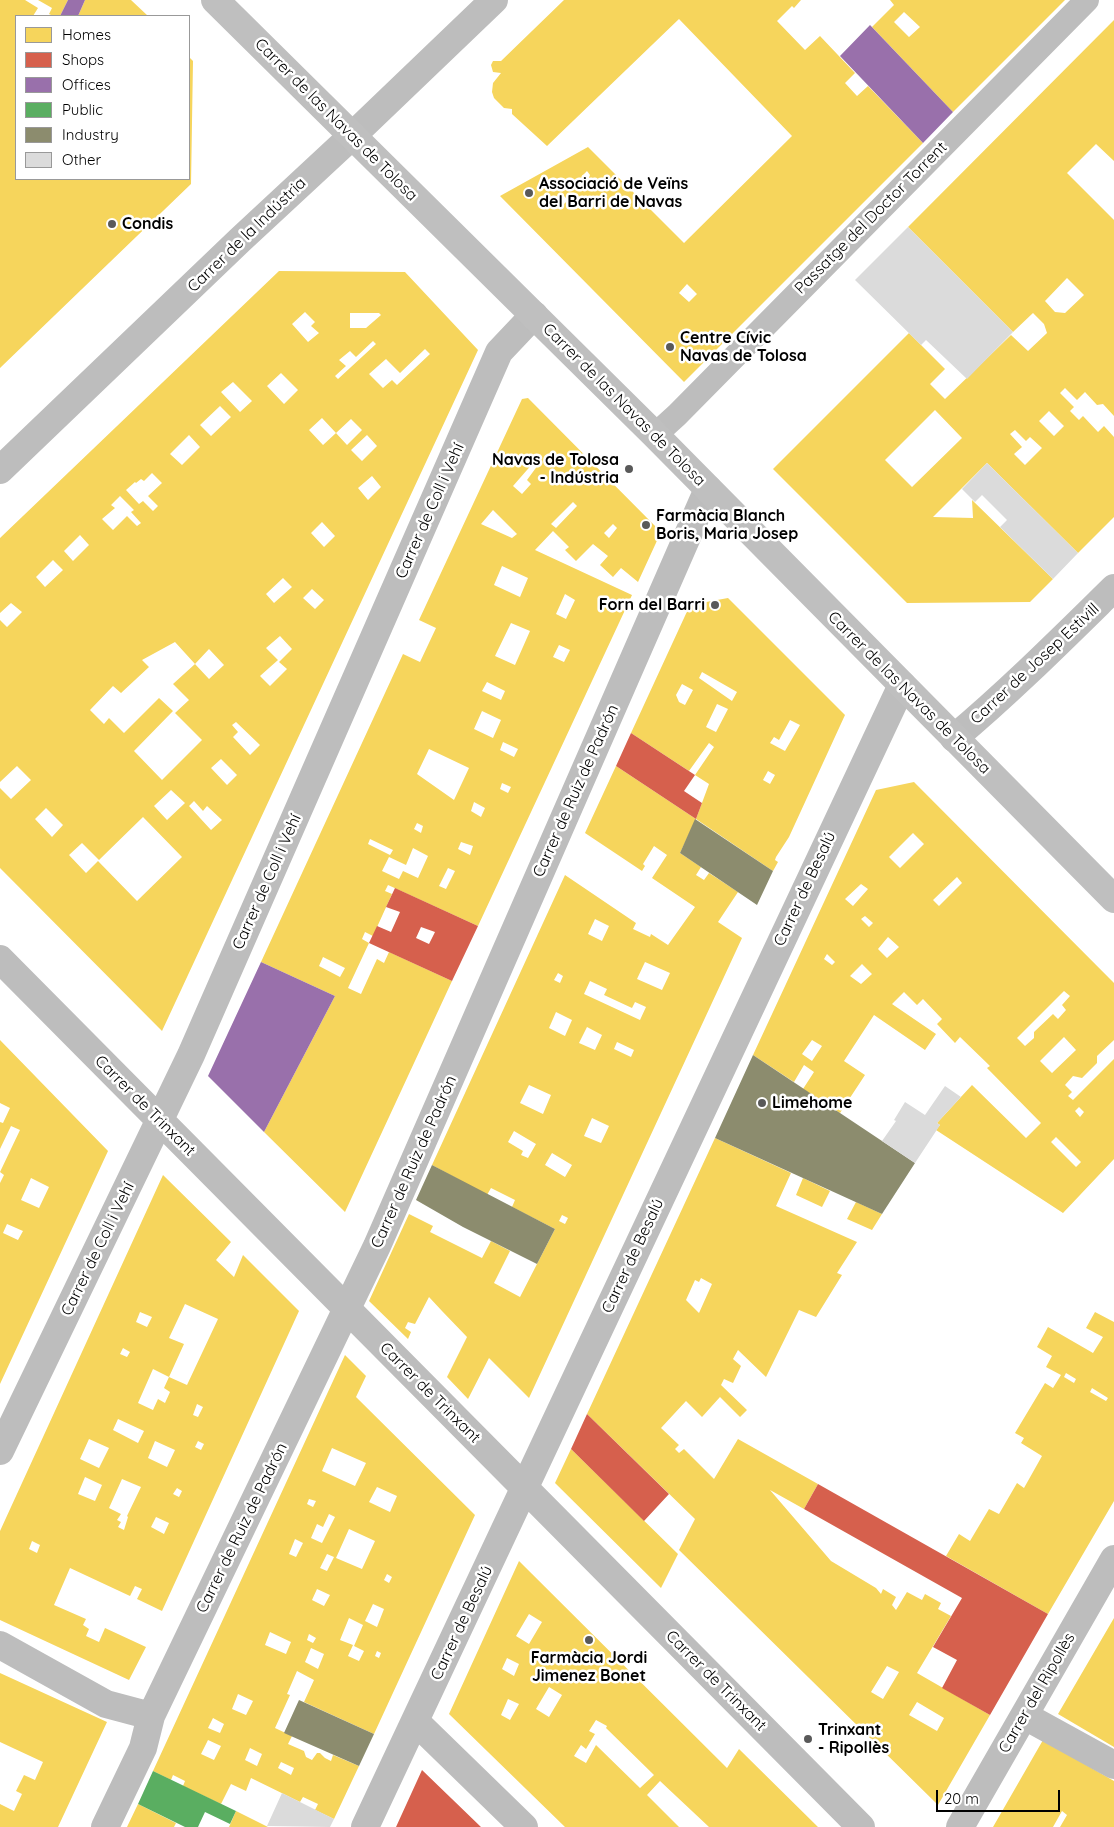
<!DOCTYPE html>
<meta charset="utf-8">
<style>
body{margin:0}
#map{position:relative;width:1114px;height:1827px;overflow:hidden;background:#fff;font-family:Quicksand,sans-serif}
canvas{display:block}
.legend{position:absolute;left:15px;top:15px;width:175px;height:165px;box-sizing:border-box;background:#fff;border:1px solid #999;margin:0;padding:6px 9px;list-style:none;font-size:15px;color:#000}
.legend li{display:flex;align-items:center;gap:10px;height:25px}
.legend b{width:25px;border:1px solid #999}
.scale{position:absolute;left:936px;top:1790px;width:124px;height:22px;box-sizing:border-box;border:2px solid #000;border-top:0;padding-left:6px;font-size:15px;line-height:18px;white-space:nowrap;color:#000;-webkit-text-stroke:4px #fff;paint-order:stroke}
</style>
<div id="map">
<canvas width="1114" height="1827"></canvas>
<ul class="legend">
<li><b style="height:14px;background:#f6d55c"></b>Homes</li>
<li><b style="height:14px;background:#d6604d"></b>Shops</li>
<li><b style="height:14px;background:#9970ab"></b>Offices</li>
<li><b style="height:14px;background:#5aae61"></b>Public</li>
<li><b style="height:14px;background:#8c8c6e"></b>Industry</li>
<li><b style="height:14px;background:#dbdbdb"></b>Other</li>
</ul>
<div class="scale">20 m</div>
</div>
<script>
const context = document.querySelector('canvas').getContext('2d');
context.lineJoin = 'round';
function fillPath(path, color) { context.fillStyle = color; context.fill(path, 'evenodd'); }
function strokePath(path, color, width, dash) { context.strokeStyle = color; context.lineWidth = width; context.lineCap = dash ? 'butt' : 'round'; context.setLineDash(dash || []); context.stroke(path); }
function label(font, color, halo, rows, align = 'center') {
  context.font = font + ' Quicksand,sans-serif'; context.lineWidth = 5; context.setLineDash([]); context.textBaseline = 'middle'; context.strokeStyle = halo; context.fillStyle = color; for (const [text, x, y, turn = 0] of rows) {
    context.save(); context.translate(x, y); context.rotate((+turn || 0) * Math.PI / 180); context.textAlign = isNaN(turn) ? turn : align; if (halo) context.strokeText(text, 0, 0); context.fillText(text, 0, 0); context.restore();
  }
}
fillPath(new Path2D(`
 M0,0H25L38,8L33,16H16V179H189V57L193,61L191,184L0,368Z
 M38,0H68L60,16H53L49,14L52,8Z
 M85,0H131L148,16H78Z
 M564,0H801L794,8L792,6L777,21L805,50L820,36L855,73L845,83L857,96L868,86L923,143L684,382L500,196L588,147L684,243L792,136L679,19L547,146L512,114V109L504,108L494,98L492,92L493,83L501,73L493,72L491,65L493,61H501ZM587,171L590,175L588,180L582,176ZM564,196L568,200L561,207L557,202ZM687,284L697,294L689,302L679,293Z
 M890,0H1065L953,112L872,27L894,5ZM904,12L920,27L909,37L894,22Z
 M1114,20V161L1096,144L1067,173L1114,220V416L1103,404L1097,405L1085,392L1077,400L1065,388L1060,393L1074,407L1070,411L1079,420L1083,416L1098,432L1104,426L1114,437V517L1078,553L987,463L933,517L973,518L972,500L1053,579L1030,602L907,603L773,469L909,333L945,369L930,384L945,399L1011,335L1028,351L1047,333L1044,324L1033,313L1013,332L908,227ZM1067,278L1084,295L1065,313L1055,312L1045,301ZM935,410L962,438L912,487L885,460ZM1049,411L1064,426L1054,436L1039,421ZM1015,430L1026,441L1030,437L1042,448L1025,465L1014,454L1022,447L1010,434Z
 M279,271L405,272L478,350L162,1031L0,868V788L11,799L31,780L17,766L0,782V620L7,627L22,612L11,603L0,613V538ZM305,312L315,322L311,326L319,333L308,342L292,324ZM350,313H379L381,315L366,328H350ZM373,341L376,344L338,379L335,376L346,366L339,360L350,351L356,357ZM425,349L430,354L397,385L392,380L383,388L369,374L386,359L400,373ZM281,373L298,390L284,404L267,386ZM233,382L252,401L240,412L221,392ZM220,406L231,417L211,436L200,425ZM322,418L336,433L351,419L362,430L347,445L336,433L323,445L309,430ZM189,435L200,447L182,465L170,454ZM367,435L377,446L362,461L351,450ZM152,473L162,483L148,496L158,506L153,511L143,501L139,504L126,490L135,482L136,483L141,479L144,481ZM372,476L381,487L368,500L358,488ZM120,496L134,510L131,512L141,523L137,526L127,516L113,530L102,519L115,508L111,505ZM322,522L335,536L324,547L311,533ZM80,535L89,545L73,561L64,551ZM53,560L63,570L45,587L36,577ZM283,578L292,587L274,603L266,594ZM312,589L324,600L315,609L303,598ZM280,636L292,649L279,662L287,669L270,686L260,676L278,660L266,648ZM175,642L195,664L173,684L189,700L175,713L202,740L162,780L134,751L173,711L159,698L124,733L109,718L104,724L90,710L113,686L121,693L149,667L142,660ZM209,649L224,665L209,679L195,664ZM236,722L260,745L250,755L233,737L238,732L232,725ZM221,759L237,775L227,785L211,768ZM171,790L185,803L167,820L154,806ZM194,801L203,811L207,806L222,820L211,830L189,806ZM46,808L63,825L52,837L35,819ZM143,817L182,857L137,901L98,861L86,873L69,855L82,843L99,860Z
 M528,398L661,532L638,582L621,568L613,577L600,565L608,556L593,544L576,561L565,550L569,547L553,531L535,550L632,595L478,926L388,885L385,891L392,894L373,936L365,932L362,939L369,943L348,988L361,994L377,959L384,963L389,952L452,981L345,1212L264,1132L335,996L261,962L403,654L420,662L436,628L419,620L522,399ZM534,462L538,465L527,480L531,484L522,494L513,486ZM573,502L577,506L556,528L551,524ZM493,510L517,534L512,538L481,524ZM613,524L617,528L609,538L604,533ZM502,566L528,578L520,597L494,585ZM565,594L575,600L566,619L556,614ZM511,623L530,631L515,665L495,656ZM559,645L570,650L564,662L553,657ZM487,682L505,691L501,700L482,691ZM482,711L501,720L493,738L474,729ZM503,742L518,749L514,757L500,750ZM429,749L469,768L454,800L417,774ZM502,783L511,787L508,793L500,789ZM474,802L485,808L481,817L471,811ZM417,823L423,826L421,833L414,829ZM370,839L393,850L390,855L368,844ZM461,842L473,846L470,855L458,849ZM413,848L428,856L418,878L403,871L399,879L382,871L389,857L406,865ZM448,868L455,871L446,889L439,886ZM323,957L345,968L340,977L319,966Z
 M728,598L845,715L789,837L776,857L775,860L778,862L773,871L696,819L709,784L695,775L714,747L709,743L689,771L631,733L690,605ZM702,672L737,692L732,701L699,678ZM682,684L693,690L685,705L679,702L676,695ZM717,704L728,709L716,732L706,727ZM790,720L800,725L785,751L770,743L774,737L779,740ZM768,771L775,775L770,784L763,780Z
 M616,766L696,819L680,853L701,867L696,875L704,880L709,873L738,892L718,922L742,938L529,1398L489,1358L468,1399L447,1377L467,1337L442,1311L429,1297L415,1324L408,1322L405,1328L411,1332L408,1339L369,1301L409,1214L433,1226L430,1232L482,1258L491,1241L510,1251L494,1283L520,1297L555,1229L512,1207L515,1200L491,1188L487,1195L432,1165L565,875L636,923L633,929L650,937L651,934L668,945L695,907L652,878L667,855L654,846L643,864L645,866L642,871L585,833ZM595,919L609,926L602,941L588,934ZM645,962L670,973L662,990L637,979ZM558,973L563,976L560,983L554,980ZM590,981L607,989L604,995L632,1008L635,1002L646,1007L640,1020L584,994ZM556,1012L572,1020L565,1036L549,1028ZM587,1027L602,1035L595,1050L579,1043ZM617,1042L634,1050L631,1057L614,1049ZM529,1085L551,1095L543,1114L520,1103ZM592,1118L609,1126L601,1143L584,1136ZM514,1131L536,1144L528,1158L521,1155L523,1151L508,1142ZM552,1153L572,1165L565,1177L545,1165ZM562,1215L568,1218L565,1224L559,1221Z
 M914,782L1114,983V1040L1097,1056V1063L1082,1078L1073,1076L1065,1085L1072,1092L1068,1096L1073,1100L1114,1059V1159L1063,1213L936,1130L940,1125L937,1123L972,1085L1026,1138L1041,1123L987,1068L990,1066L960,1037L955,1043L937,1024L942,1019L923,999L917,1005L904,992L892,1004L936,1034L925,1050L874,1015L844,1061L865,1075L840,1113L803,1089L814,1072L804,1065L794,1082L753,1055L876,790ZM913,833L924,844L900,868L889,857ZM957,877L962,883L939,906L933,900ZM861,884L868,889L853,906L845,899ZM865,916L873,923L869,927L861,919ZM888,937L899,947L887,958L878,949ZM827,954L835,962L832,965L824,959ZM862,964L872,974L861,984L850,976ZM1064,991L1070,996L1062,1005L1066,1010L1058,1019L1053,1014L1034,1032V1038L1025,1046L1017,1038ZM1064,1037L1076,1050L1052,1073L1040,1061ZM812,1040L822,1046L812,1061L802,1054ZM1079,1107L1084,1112L1080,1117L1075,1111ZM1056,1137L1081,1162L1076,1167L1051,1142Z
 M0,1040L108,1151L0,1384V1183L4,1175L0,1172L20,1130L11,1126L0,1149V1122L3,1123L10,1108L0,1103ZM31,1178L49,1187L39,1208L21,1200ZM7,1224L23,1231L18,1240L3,1233Z
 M715,1138L791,1173L776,1206L857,1242L837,1273L842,1275L816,1317L799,1310L766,1377L738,1350L733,1359L741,1366L733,1383L724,1379L721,1385L747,1410L740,1417L720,1397L702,1417L686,1401L661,1428L679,1445L675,1449L679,1453L684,1449L714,1479L738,1439L818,1484L804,1509L770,1490L831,1561L876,1588L881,1594L883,1589L896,1597L892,1605L896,1610L907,1592L922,1600L925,1594L941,1603L938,1609L951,1616L917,1673L990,1715L938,1805L679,1550L695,1519L587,1414ZM701,1278L712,1284L699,1313L686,1300L695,1280L699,1282ZM887,1666L899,1672L883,1699L871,1692ZM917,1702L944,1718L937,1731L909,1715Z
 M163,1175L231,1242L216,1260L234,1277L243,1255L299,1311L162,1611L137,1599L142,1589L135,1586L130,1596L70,1568L54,1605L86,1619L83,1625L89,1629L86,1636L99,1642L105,1628L146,1647L129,1680L0,1620V1531ZM185,1304L218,1319L187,1385L169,1377L164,1388L170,1392L165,1403L158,1399L153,1410L138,1403L153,1369L169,1377L184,1344L169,1338ZM140,1312L152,1317L147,1327L136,1322ZM123,1348L130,1352L127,1357L120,1354ZM197,1404L203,1407L198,1417L193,1415ZM118,1419L144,1431L138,1443L113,1430ZM89,1439L109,1448L99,1468L80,1459ZM155,1441L175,1450L167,1467L148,1458ZM198,1441L204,1444L201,1450L195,1447ZM85,1477L102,1485L95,1501L78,1494ZM122,1479L141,1487L127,1516L128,1517L124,1530L118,1527L121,1522L117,1520L121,1514L109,1508ZM177,1488L182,1491L179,1497L173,1494ZM156,1517L169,1523L164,1534L151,1527ZM32,1541L40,1545L37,1553L29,1549Z
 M803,1178L830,1191L822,1207L796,1195Z
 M856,1202L882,1214L872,1230L847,1219Z
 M1095,1312L1114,1322V1501L1048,1614L946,1556L959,1534L970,1541L989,1509L999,1514L1017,1483L1024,1488L1042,1456L1021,1443L1024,1438L1015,1433L1045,1383L1053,1388L1061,1375L1046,1367L1052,1356L1037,1347L1048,1327L1093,1353L1103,1337L1086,1328ZM1066,1373L1076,1379L1074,1383L1064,1377ZM1092,1388L1108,1398L1106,1401L1090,1392Z
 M345,1355L366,1376L356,1397L475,1515L374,1734L304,1702L314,1680L297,1671L287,1694L290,1695L275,1728L292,1736L288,1744L304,1751L306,1757L312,1760L317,1753H320L325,1758L331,1761L333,1755L359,1766L334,1819L315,1810L318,1804L303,1797L300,1802L251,1778L246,1791L231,1784L221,1804L183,1786L185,1781L173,1775L171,1780L153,1771ZM332,1448L366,1463L355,1486L322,1471ZM377,1487L397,1496L390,1512L369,1502ZM309,1499L316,1501L313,1507L307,1504ZM329,1514L335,1517L322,1543L311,1538L317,1524L323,1527ZM349,1529L375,1541L362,1569L336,1558ZM295,1539L303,1543L296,1557L289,1554ZM327,1554L334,1557L327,1571L320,1568ZM387,1574L392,1577L389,1583L384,1580ZM317,1589L330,1595L324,1606L312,1600ZM373,1604L384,1609L377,1627L365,1621ZM349,1618L363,1625L354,1646L364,1651L359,1661L348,1656L353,1645L340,1640ZM270,1632L291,1642L286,1654L265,1645ZM309,1634L316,1638L313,1643L307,1640ZM311,1648L324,1654L318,1669L305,1662ZM377,1651L381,1653L379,1658L375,1656ZM238,1694L253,1701L246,1715L232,1709ZM213,1718L224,1724L220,1733L208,1728ZM208,1740L221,1746L214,1760L201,1754ZM250,1748L262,1754L257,1766L245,1760ZM281,1762L294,1768L291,1775L278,1768Z
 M571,1449L678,1554L661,1588L555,1483Z
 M519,1561L727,1768L739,1749L818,1827H709L660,1781L647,1795L679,1827H565L449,1714ZM529,1614L542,1622L529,1644L516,1636ZM507,1658L519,1664L514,1676L502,1669ZM549,1687L562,1695L549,1717L536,1709ZM508,1699L519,1704L510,1720L501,1715ZM596,1720L607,1726L606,1728L654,1775L640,1788L596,1745L586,1763L574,1756L581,1745L586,1749L595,1734L589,1731Z
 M1114,1618V1747L1058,1714Z
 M0,1673L107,1722L58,1827H0V1804L14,1811L22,1794L16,1791L24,1775L35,1780L43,1762L0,1742Z
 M1043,1740L1114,1781V1827H1060L1067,1815L1062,1811L1053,1827H993Z
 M138,1804L176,1823L174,1827H127Z
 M236,1811L268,1827H229Z`), '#f6d55c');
fillPath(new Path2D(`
 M631,733L695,775L684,791L702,803L696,819L616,766Z
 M395,888L478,926L452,981L369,943L377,926L391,932L400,912L386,907ZM421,927L435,932L429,944L416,938Z
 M587,1414L669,1494L644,1521L571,1449Z
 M818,1484L1048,1614L990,1715L942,1688L957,1660L933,1647L962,1598L804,1509Z
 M422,1770L481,1827H396Z`), '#d6604d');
fillPath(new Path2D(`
 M68,0H85L78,16H60Z
 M870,25L953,112L923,143L840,56Z
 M261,962L335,996L264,1132L208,1076Z`), '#9970ab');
fillPath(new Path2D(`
 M153,1771L236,1811L230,1824L205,1812L198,1827H185L138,1804Z`), '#5aae61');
fillPath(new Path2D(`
 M695,819L773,871L757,905L680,853Z
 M753,1055L915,1163L882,1214L715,1138Z
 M432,1165L555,1229L537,1264L463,1227L416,1200Z
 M299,1700L374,1734L359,1766L284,1733Z`), '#8c8c6e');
fillPath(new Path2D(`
 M908,227L1013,332L967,379L926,340L921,345L855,280Z
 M987,463L1078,553L1053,579L1000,527L1007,520L982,495L975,502L962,489Z
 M945,1086L961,1097L937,1123L940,1125L915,1163L882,1141L896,1121L894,1120L905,1102L925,1115Z
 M282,1793L334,1819L330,1827L267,1826Z`), '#dbdbdb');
strokePath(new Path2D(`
 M655,435L677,415L1087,0`), '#bdbdbd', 24);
strokePath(new Path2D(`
 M352,136L494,0
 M954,738C1010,691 1062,639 1114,588
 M0,959L861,1827
 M0,1451L191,1055L499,352L534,315
 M0,1645L106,1704L151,1716
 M1025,1716L1114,1765
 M416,1722L524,1827
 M105,1827L143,1748L151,1716L377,1246L708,489
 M365,1827L902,685
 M960,1827L1114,1559`), '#bdbdbd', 28);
strokePath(new Path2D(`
 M0,470L240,240L352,136`), '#bdbdbd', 28);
strokePath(new Path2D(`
 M215,0L655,435L1114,899`), '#bfbfbf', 28);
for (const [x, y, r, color] of [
 [529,193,5,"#595959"],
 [112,224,5,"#595959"],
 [670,347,5,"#595959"],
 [629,469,5,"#595959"],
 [646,525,5,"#595959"],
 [715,605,5,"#595959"],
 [762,1103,5,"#595959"],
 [589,1640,5,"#595959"],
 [808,1739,5,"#595959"]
]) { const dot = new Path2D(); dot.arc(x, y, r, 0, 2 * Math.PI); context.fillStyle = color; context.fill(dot); strokePath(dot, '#fff', 2); }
label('16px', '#000', '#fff', [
 ["Carrer de las Navas de Tolosa",336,120,45],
 ["Passatge del Doctor Torrent",871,218,-45],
 ["Carrer de la Indústria",247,235,-44],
 ["Carrer de las Navas de Tolosa",624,405,45],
 ["Carrer de Coll i Vehí",430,511,-66],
 ["Carrer de Josep Estivill",1035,664,-43],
 ["Carrer de las Navas de Tolosa",909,693,45],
 ["Carrer de Ruiz de Padrón",576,791,-66],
 ["Carrer de Coll i Vehí",267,882,-66],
 ["Carrer de Besalú",805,889,-65],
 ["Carrer de Trinxant",145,1106,45],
 ["Carrer de Ruiz de Padrón",414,1162,-66],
 ["Carrer de Coll i Vehí",98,1249,-64],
 ["Carrer de Besalú",633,1256,-65],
 ["Carrer de Trinxant",430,1393,45],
 ["Carrer de Ruiz de Padrón",242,1528,-64],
 ["Carrer de Besalú",462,1623,-65],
 ["Carrer de Trinxant",716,1681,45],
 ["Carrer del Ripollès",1037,1693,-60]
]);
label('bold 16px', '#000', '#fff', [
 ["Associació de Veïns",539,184],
 ["del Barri de Navas",539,202],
 ["Condis",122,224],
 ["Centre Cívic",680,338],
 ["Navas de Tolosa",680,356],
 ["Navas de Tolosa",619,460,"right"],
 ["- Indústria",619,478,"right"],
 ["Farmàcia Blanch",656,516],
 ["Boris, Maria Josep",656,534],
 ["Forn del Barri",705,605,"right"],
 ["Limehome",772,1103],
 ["Farmàcia Jordi",589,1658,"center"],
 ["Jimenez Bonet",589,1676,"center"],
 ["Trinxant",818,1730],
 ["- Ripollès",818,1748]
], 'left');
</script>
